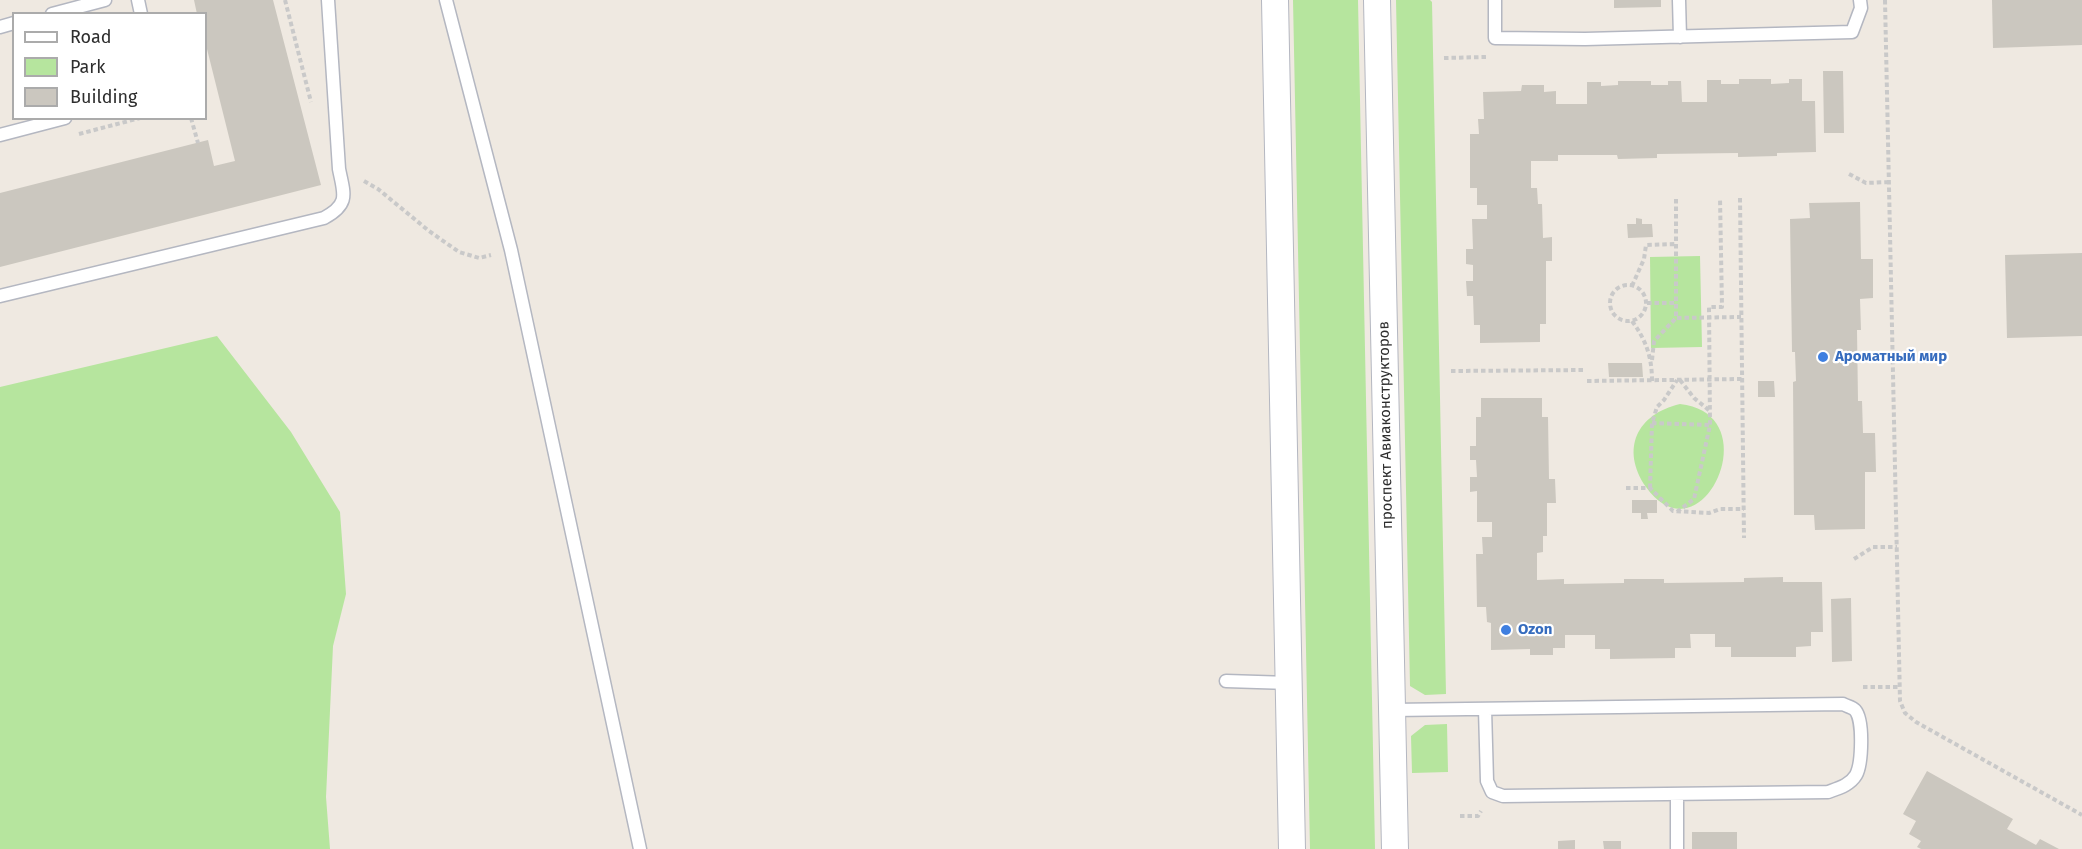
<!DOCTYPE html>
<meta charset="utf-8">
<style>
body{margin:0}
#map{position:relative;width:2082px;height:849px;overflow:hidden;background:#efe9e1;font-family:"Fira Sans",sans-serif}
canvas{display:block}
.legend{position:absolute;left:12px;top:12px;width:195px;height:108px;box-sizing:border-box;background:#fff;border:2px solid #ababab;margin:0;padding:8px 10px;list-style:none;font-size:18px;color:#2e2e2e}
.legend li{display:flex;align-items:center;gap:12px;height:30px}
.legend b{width:30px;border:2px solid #ababab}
</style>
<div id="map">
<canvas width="2082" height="849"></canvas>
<ul class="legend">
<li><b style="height:8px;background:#fff"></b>Road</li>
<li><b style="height:16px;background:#b6e59e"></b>Park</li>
<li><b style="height:16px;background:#cbc7bf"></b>Building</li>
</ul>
</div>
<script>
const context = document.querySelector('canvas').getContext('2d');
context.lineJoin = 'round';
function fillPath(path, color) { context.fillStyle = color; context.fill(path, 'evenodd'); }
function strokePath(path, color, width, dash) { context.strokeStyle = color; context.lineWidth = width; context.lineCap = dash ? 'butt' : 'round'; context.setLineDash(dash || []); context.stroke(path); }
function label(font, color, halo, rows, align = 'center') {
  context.font = font + ' "Fira Sans",sans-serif'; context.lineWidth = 4.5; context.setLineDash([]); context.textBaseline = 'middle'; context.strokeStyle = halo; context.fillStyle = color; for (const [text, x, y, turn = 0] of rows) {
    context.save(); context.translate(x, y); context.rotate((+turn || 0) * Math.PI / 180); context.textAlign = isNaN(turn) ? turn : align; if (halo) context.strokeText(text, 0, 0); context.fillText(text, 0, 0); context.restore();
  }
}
fillPath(new Path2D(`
 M1293,0H1358L1375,849H1310Z
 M1396,0H1430L1432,2L1446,694L1425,695L1410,686Z
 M1700,256L1702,347L1651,348L1650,257Z
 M217,336L291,432L340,512L346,594L333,646L326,797L330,849H0V387Z
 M1680,404C1771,414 1701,564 1646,487C1620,449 1637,414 1680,404Z
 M1447,724L1448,772L1412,773L1411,736L1425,725Z`), '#b6e59e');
fillPath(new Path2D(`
 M194,0H273L321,185L0,267V193L208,140L214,166L235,161L206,45V14H197Z
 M1614,0H1661V7L1614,8Z
 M1992,0H2082V45L1993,48Z
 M1823,71H1843L1844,133H1824Z
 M1739,79H1771V84L1789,83V79H1802V101H1815L1816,152L1777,153V156L1738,157V153L1657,154V158L1618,159L1617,155H1558V161H1531V188H1537L1538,204H1542L1543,238L1552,237V261H1546V324H1540V342L1480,343V325H1474L1473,296H1467L1466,281H1473V265L1466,264V249H1473L1472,219H1487V205H1477V188H1470V134H1479L1478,119H1484L1483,92L1521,91L1522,85H1544V92L1556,91V104H1587V82H1601V86L1618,85V81H1651V85H1668V81H1681L1682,102H1707V80H1721V84H1739Z
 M1860,202L1861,259H1873V298L1860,299L1861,330H1857L1858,401H1862L1863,433H1875L1876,472H1865V529L1815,530L1814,515H1794L1793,382L1796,381L1795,352H1792L1790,219L1810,218L1809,203Z
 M1636,218L1642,219V224H1652L1653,237L1628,238L1627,224H1636Z
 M2082,253V336L2007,338L2005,255Z
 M1608,363H1642L1643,377H1609Z
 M1758,381H1774L1775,397H1758Z
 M1481,398H1542V417H1548L1549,479H1555L1556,503H1547V536H1543V552L1537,553V580L1564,579V584L1624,583V579H1664V583L1744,582V578L1783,577V582H1822L1823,632H1811V646L1796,647V657H1731V647H1715V634H1690L1691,648H1675V658L1610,659V649H1595V635H1565V648H1553V655H1530V649L1491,650V623L1487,622L1486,607H1477L1476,554H1483L1482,537H1492V522H1477V491L1470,492V477H1477L1476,460H1470V446H1476V417H1481Z
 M1632,500H1657V513H1647L1648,519H1641V513H1632Z
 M1851,598L1852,661L1832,662L1831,599Z
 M1927,771L2013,819L2007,829L2036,845L2040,839L2059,849H1921L1917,847L1921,841L1909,834L1916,821L1903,814Z
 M1692,832H1737V849H1692Z
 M1575,840V849H1558V841Z
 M1603,841H1621V849H1604Z`), '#cbc7bf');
const service = new Path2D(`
 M138,0L141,14
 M446,0L511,250L640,849
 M1495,0V38L1585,39L1852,32L1861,8L1860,0
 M1679,0L1680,37
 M52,14L105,0
 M0,27L14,23
 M0,135L65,118
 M0,296L324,218C350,204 344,194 339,169L328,0
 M1226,681L1289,683
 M1392,710L1843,704C1846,706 1852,707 1855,710C1864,720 1862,764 1856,775C1850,785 1839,788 1828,792L1503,796L1492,792L1487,781L1485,709
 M1677,794V849`);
const minor = new Path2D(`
 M1275,0L1292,849
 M1377,0L1395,849`);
strokePath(service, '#b4b7c1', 15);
strokePath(minor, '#b4b7c1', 28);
strokePath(new Path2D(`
 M285,0L311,102
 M1885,0L1900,701L1905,713L1916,722L2082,815
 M1444,58L1486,57
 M191,118L198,143
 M79,134L140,118
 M1849,174L1866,183L1889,182
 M364,181L378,189L429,231L459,252L479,258L491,255
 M1740,198L1744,538
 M1676,199V318L1741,317
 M1610 303a18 18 0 1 1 36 0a18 18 0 1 1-36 0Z
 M1632,286L1644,259L1646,245L1675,244
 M1647,303H1676
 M1632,321C1646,340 1652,357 1652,381
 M1652,360L1654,341L1676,318
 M1451,371L1586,370
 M1680,380L1694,398L1710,411
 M1587,381L1742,379
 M1652,423L1710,425
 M1626,488H1650L1673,511L1709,513L1720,509H1744
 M1650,488L1652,423L1657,407L1664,400L1677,380
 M1677,512L1694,499L1710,425L1709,307H1722L1720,198
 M1854,559L1873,547H1897
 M1863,687H1900
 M1460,816H1478L1481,811`), '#c9c9c9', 4, [4.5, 3]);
strokePath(service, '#fff', 12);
strokePath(minor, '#fff', 26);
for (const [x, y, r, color] of [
 [1823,357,6,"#3f7fe0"],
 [1506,630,6,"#3f7fe0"]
]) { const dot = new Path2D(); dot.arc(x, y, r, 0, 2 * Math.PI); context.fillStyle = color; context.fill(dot); strokePath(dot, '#fff', 2); }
label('bold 15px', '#366cbe', '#fff', [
 ["Ароматный мир",1835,357],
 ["Ozon",1518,630]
], 'left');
label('15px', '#2e2e2e', '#fff', [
 ["проспект Авиаконструкторов",1386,425,-91]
]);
</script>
